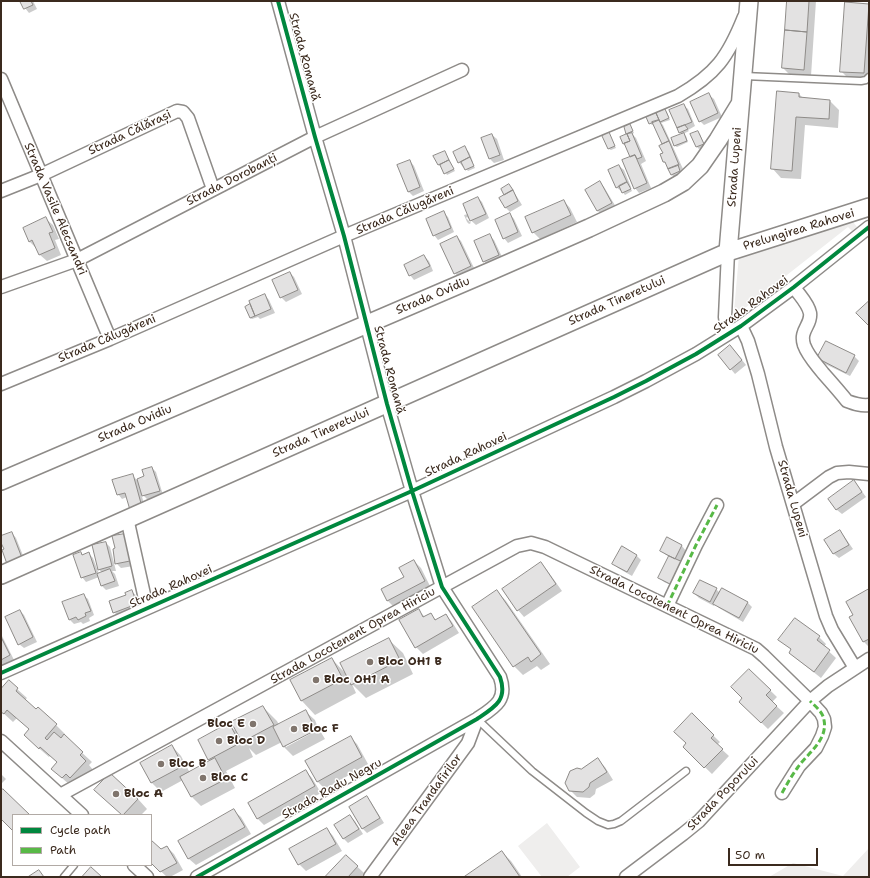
<!DOCTYPE html>
<meta charset="utf-8">
<style>
body{margin:0}
#map{position:relative;width:870px;height:878px;overflow:hidden;background:#fff;font-family:"Shantell Sans",sans-serif}
canvas{display:block}
.frame{position:absolute;inset:0;border:2px solid #3b2a1e;pointer-events:none}
.legend{position:absolute;left:12px;top:814px;width:140px;height:52px;box-sizing:border-box;background:#fff;border:1px solid #b1aaa5;margin:0;padding:5px 7px;list-style:none;font-size:12px;color:#3b2a1e}
.legend li{display:flex;align-items:center;gap:8px;height:20px}
.legend b{width:20px;border:1px solid #b1aaa5}
.scale{position:absolute;left:728px;top:848px;width:90px;height:18px;box-sizing:border-box;border:2px solid #3b2a1e;border-top:0;padding-left:5px;font-size:12px;line-height:14px;white-space:nowrap;color:#3b2a1e;-webkit-text-stroke:3px #fff;paint-order:stroke}
</style>
<div id="map">
<canvas width="870" height="878"></canvas>
<div class="frame"></div>
<ul class="legend">
<li><b style="height:5px;background:#00873e"></b>Cycle path</li>
<li><b style="height:5px;background:#58b947"></b>Path</li>
</ul>
<div class="scale">50 m</div>
</div>
<script>
const context = document.querySelector('canvas').getContext('2d');
context.lineJoin = 'round';
function fillPath(path, color) { context.fillStyle = color; context.fill(path, 'evenodd'); }
function strokePath(path, color, width, dash) { context.strokeStyle = color; context.lineWidth = width; context.lineCap = dash ? 'butt' : 'round'; context.setLineDash(dash || []); context.stroke(path); }
function label(font, color, halo, rows, align = 'center') {
  context.font = font + ' "Shantell Sans",sans-serif'; context.lineWidth = 3; context.setLineDash([]); context.textBaseline = 'middle'; context.strokeStyle = halo; context.fillStyle = color; for (const [text, x, y, turn = 0] of rows) {
    context.save(); context.translate(x, y); context.rotate((+turn || 0) * Math.PI / 180); context.textAlign = isNaN(turn) ? turn : align; if (halo) context.strokeText(text, 0, 0); context.fillText(text, 0, 0); context.restore();
  }
}
fillPath(new Path2D(`
 M850,218L857,227L852,231L848,227L740,312L745,318H742L736,315L734,311L739,255Z
 M547,823L580,867L567,877H542L518,846Z
 M869,848V877H769L793,863L843,876Z`), '#efeeed');
fillPath(new Path2D(`
 M21,1H33L37,9L29,13L25,8Z
 M788,1H816L811,76L790,75L783,68Z
 M868,5H869V80L848,78L841,71Z
 M799,94L804,99L830,101L839,110L838,128L805,125L801,179L781,178L772,168Z
 M709,95L714,99L722,117L704,125L700,121Z
 M683,105L688,109L695,126L688,130L689,131L683,134L686,136L688,142L677,147L675,146L682,135L680,132L670,111Z
 M665,110L667,112L670,120L661,123L663,125L683,169L680,171L681,173L674,177L672,175L668,165L664,162L663,145L654,124L652,125L650,123L648,117Z
 M630,125L634,133L632,134L636,138L646,161L641,164L651,188L639,193L635,188L631,157L625,145L623,143L629,135L627,133Z
 M698,132L700,134L705,146L699,149L697,147L692,135Z
 M492,135L497,139L504,160L494,163L490,159Z
 M610,136L616,148L611,150L609,149Z
 M464,147L469,152L473,162H472L475,168L468,171L464,166L463,167L459,162Z
 M444,152L446,154L455,171L447,175L442,166L441,167L439,165L434,157Z
 M410,161L414,166L424,191L413,196L408,191Z
 M619,166L624,170L631,187H630L632,191L625,195L622,191H621L616,187Z
 M600,182L604,187L616,207L602,215L598,211L586,190Z
 M511,187L522,205L510,212L506,208L505,195L502,189Z
 M478,198L482,202L489,218L476,225L467,217L466,218L471,223L469,224L467,222L464,215L468,214Z
 M564,201L570,208L577,222L540,239L533,232Z
 M443,212L448,217L454,232L438,240L434,235Z
 M510,214L514,219L522,236L508,243L504,238Z
 M46,219L53,225L59,239L55,240L61,255L47,261L40,255L36,248L29,241Z
 M489,235L494,240L503,259L488,266L484,261Z
 M457,237L461,241L475,270L459,278L455,273Z
 M424,256L429,261L433,271L414,280L410,275Z
 M290,273L294,277L302,294L286,302L281,297Z
 M265,295L269,300L275,313L260,319L258,317L252,319L250,318L246,307L251,305Z
 M734,350L746,365L735,374L719,355Z
 M854,356L859,361L850,376L823,363L819,358Z
 M152,468L156,472L163,495L148,500L141,493L146,511L127,497L122,499L118,494L132,475L137,480L145,477Z
 M858,486L866,497L842,514L837,510L829,499Z
 M840,531L844,536L853,549L839,558L834,554L826,540Z
 M12,533L16,538L26,563L5,550L1,540V537Z
 M125,535L134,566L121,568L116,563Z
 M667,539L682,546L686,551L680,562L679,589L664,582L660,578L670,557L666,555L661,551Z
 M106,543L110,547L116,571H112L115,574L119,586L106,590L102,586L99,577L86,582L82,577L80,553L83,556L89,554L93,558L99,574L102,573L98,568Z
 M636,555L641,560L632,576L618,568L614,564Z
 M414,561L421,568L431,588L394,607L387,600L405,578Z
 M541,563L547,570L562,591L524,617L518,610Z
 M716,589L720,593L747,602L752,607L743,622L719,608L715,604L714,606L699,598L694,593Z
 M497,591L506,601L550,664L541,670L537,666L523,675L514,666Z
 M869,591V647L864,642L851,617L854,615Z
 M132,592L137,596L141,608L118,616L114,612L127,596Z
 M83,595L88,599L94,615L89,618L90,621L83,624L81,622L74,624L70,620Z
 M418,610L425,617L430,614L437,621L446,615L452,622L459,633L423,654L416,647Z
 M20,611L24,615L37,642L24,648L19,644Z
 M1,634L14,660L1,666Z
 M819,637L826,644L824,647L836,658L821,678L797,659L790,652L792,650L780,640Z
 M389,640L403,653L413,674L366,698L352,684L356,693L315,715L302,701L291,681L332,659L347,675Z
 M749,670L777,697L772,702L784,713L768,729L740,702L744,698Z
 M17,689L27,698L25,700L36,710L38,708L56,725L65,734L64,736L92,762L89,765L94,771L72,787L62,778L58,763L50,756L49,757L34,744L30,730L17,718L13,722L1,711V690Z
 M263,707L277,721L279,725L305,711L315,720L318,728L286,745V747L319,729L325,739L293,756L284,747L282,742L256,755L249,748L253,757L226,771L235,788L201,806L192,797L183,780L161,792L152,783L141,763L172,746L181,756L190,773L211,761L209,759L229,724L237,733Z
 M692,715L720,742L717,745L729,756L712,774L684,747L687,743Z
 M351,738L357,744L368,764L325,789L318,782L307,762Z
 M598,760L605,767L613,780L596,789L595,794L590,798L577,797L570,790L582,770Z
 M306,771L312,778L321,793L264,825L257,818Z
 M1,774L6,779L1,784Z
 M366,797L371,802L384,823L367,833L363,829L350,807Z
 M138,799L147,809L141,815H122Z
 M234,811L241,817L251,834L196,865L189,859L179,842Z
 M350,816L355,821L363,834L348,843L344,839Z
 M327,829L333,836L342,851L306,871L299,864L291,850Z
 M151,841L161,850L167,847L174,854L183,870L170,877H167L151,862Z
 M502,852L511,861L522,877H466Z
 M346,856L364,873L361,877H327Z`), '#0003');
const building = new Path2D(`
 M20,1H31L33,5L24,9Z
 M787,1H809L807,32L785,30Z
 M845,2L869,4L864,73L840,72Z
 M785,30L807,32L804,70L782,68Z
 M777,91L799,93V97L830,100L829,119L796,117L792,171L771,169Z
 M709,93L718,113L699,122L690,102Z
 M684,104L692,122L677,128L669,110Z
 M665,109L669,118L660,122L656,113Z
 M656,113L659,120L649,124L646,117Z
 M659,120L669,141L662,144L652,122Z
 M630,124L633,131L626,134L624,127Z
 M685,125L688,129L679,133L677,128Z
 M698,131L704,144L696,147L690,134Z
 M609,132L615,146L608,149L602,136Z
 M632,133L642,157L637,159L635,155L630,157L624,143L630,141L627,134Z
 M684,133L687,141L674,146L671,138Z
 M492,134L500,155L489,159L481,138Z
 M627,134L630,141L623,144L620,137Z
 M669,141L679,165L668,169L665,162H663L660,154L663,153L659,146Z
 M465,146L470,157L458,163L453,152Z
 M445,151L449,160L438,165L433,156Z
 M635,155L647,183L634,189L622,160Z
 M470,157L474,166L465,170L461,162Z
 M410,160L420,187L408,192L397,165Z
 M449,160L454,169L444,174L440,165Z
 M619,165L627,182L616,188L608,170Z
 M678,165L680,171L671,175L668,169Z
 M600,181L612,203L597,211L585,190Z
 M627,182L631,189L622,193L619,186Z
 M509,184L513,190L504,195L501,189Z
 M513,190L518,201L505,208L499,198Z
 M478,197L486,214L470,221L463,204Z
 M564,200L571,215L532,233L525,217Z
 M444,211L451,228L433,236L426,219Z
 M510,213L518,232L503,239L495,220Z
 M46,217L53,232L49,233L55,248L39,255L32,240L29,242L23,228Z
 M490,234L499,255L483,262L474,241Z
 M457,236L471,266L454,274L440,244Z
 M424,255L430,266L409,276L404,265Z
 M290,272L298,290L280,298L272,280Z
 M265,294L271,309L255,316L249,301Z
 M869,301V324L868,325L856,313Z
 M250,304L255,316L250,318L245,307Z
 M826,341L855,355L846,373L817,358Z
 M730,345L742,360L730,370L718,355Z
 M152,467L160,491L142,496L137,479L144,476L142,470Z
 M133,474L142,507L130,510L125,493L117,495L112,480Z
 M854,480L862,492L836,510L828,499Z
 M840,530L849,545L833,554L824,540Z
 M12,532L22,558L7,564L2,550L4,549L1,543V536Z
 M125,534L130,561L115,564L113,549L115,548L112,536Z
 M667,537L682,545L675,559L660,551Z
 M106,542L112,566L98,570L92,545Z
 M622,546L637,555L627,572L612,564Z
 M81,552L82,555L89,552L96,573L81,578L73,555Z
 M669,556L685,563L674,586L658,578Z
 M414,560L425,581L387,601L381,589L404,577L399,568Z
 M541,562L556,584L517,611L502,589Z
 M110,569L115,581L101,586L97,574Z
 M700,580L717,588L710,602L693,593Z
 M722,588L748,602L739,618L713,604Z
 M869,589V639L863,642L849,617L853,615L846,602Z
 M132,590L137,604L113,613L109,601L126,595L125,593Z
 M497,590L541,654L531,662L528,657L513,667L472,607Z
 M84,594L91,611L85,613L86,616L78,620L76,617L69,620L62,602Z
 M419,609L423,617L431,613L435,620L446,614L453,626L415,648L399,620Z
 M20,610L33,637L18,645L5,617Z
 M795,618L820,636L817,640L830,650L814,672L789,653L791,649L778,640Z
 M1,637L10,655L1,660Z
 M389,638L400,660L351,685L340,663Z
 M332,658L343,679L301,701L290,680Z
 M749,669L771,690L766,695L777,706L761,723L739,702L742,698L731,687Z
 M9,680L18,688L16,691L36,709L38,707L57,724L45,738L47,740L54,732L61,738L64,734L83,752L80,755L86,761L70,778L66,774L62,778L51,769L57,762L40,747L39,749L24,735L29,729L7,710L4,714L1,712V689Z
 M263,706L274,725L242,742L231,722Z
 M306,710L316,730L283,747L273,727Z
 M692,713L714,735L711,738L723,749L704,768L683,747L686,743L674,732Z
 M229,723L240,743L208,760L198,740Z
 M351,736L362,757L317,782L305,761Z
 M172,745L183,766L151,783L140,763Z
 M215,758L226,779L191,797L180,777Z
 M598,758L607,772L590,783L589,787L583,792L569,791L565,783L570,771L577,768L581,769Z
 M306,770L315,786L257,819L248,803Z
 M110,773L138,799L123,815H122L94,790Z
 M3,789L30,815H13V831L1,819V791Z
 M367,796L380,818L362,829L349,807Z
 M234,809L245,827L188,859L178,841Z
 M350,815L359,829L343,839L334,825Z
 M327,828L336,844L298,865L289,849Z
 M151,840L161,849L167,846L177,863L160,872L151,863Z
 M502,851L520,877H464Z
 M346,855L358,866L348,877H325Z
 M91,867L102,877H82Z
 M39,870L44,877H28Z`);
fillPath(building, '#e3e2e2');
strokePath(building, '#8e8b88', 1);
const service = new Path2D(`
 M744,76L861,81L866,80L869,77
 M477,719L532,771L586,813L598,821L608,825L614,824L621,821L686,771
 M64,877L74,865`);
const minor = new Path2D(`
 M1,79L110,339
 M1,191L41,175L177,111L183,112L188,118L213,189
 M728,252L725,317L726,324L729,333
 M1,287L77,260L315,137L462,70
 M794,287C799,295 808,303 810,313C812,325 799,330 804,345C808,356 816,364 823,373C831,382 839,391 847,401C855,404 861,406 869,405
 M741,326L748,341L758,374L776,447L826,616L832,630L855,668
 M1,384L110,339L344,236L678,96C716,74 728,57 744,17
 M793,504L829,477L837,473L849,472L869,474
 M127,518L147,608
 M667,606L696,545L717,505
 M1,673L412,491L614,397L646,381L696,354L741,326L794,287L869,227
 M1,741L82,815
 M60,795L517,546L531,543L545,547L756,649L764,656L810,701L821,713L824,719L825,727L822,736L816,748L799,766L782,793
 M134,865L147,877
 M197,877L477,719C495,707 508,700 500,677L442,587L412,491L387,404L344,236L315,137L278,1
 M370,877L468,743L477,719
 M626,877L683,834L699,821L810,701L828,686L869,659`);
const secondary = new Path2D(`
 M728,252L749,1
 M1,481L491,271L589,228L664,193L683,182L700,166L718,140L740,104
 M1,575L728,252L869,207`);
strokePath(service, '#8e8b88', 9);
strokePath(minor, '#8e8b88', 15);
strokePath(secondary, '#8e8b88', 20);
strokePath(service, '#fff', 6);
strokePath(minor, '#fff', 12);
strokePath(secondary, '#fff', 17);
strokePath(new Path2D(`
 M667,606L696,545L717,505
 M782,793C787,784 792,775 798,767C808,753 828,740 824,720C823,712 815,706 810,701`), '#58b947', 3, [6, 3]);
strokePath(new Path2D(`
 M1,673L412,491L614,397L646,381L696,354L741,326L794,287L869,227
 M197,877L477,719C495,707 508,700 500,677L442,587L412,491L387,404L344,236L315,137L278,1`), '#00873e', 4);
for (const [x, y, r, color] of [
 [370,662,4,"#80756d"],
 [316,680,4,"#80756d"],
 [253,724,4,"#80756d"],
 [294,729,4,"#80756d"],
 [219,741,4,"#80756d"],
 [161,764,4,"#80756d"],
 [203,778,4,"#80756d"],
 [116,794,4,"#80756d"]
]) { const dot = new Path2D(); dot.arc(x, y, r, 0, 2 * Math.PI); context.fillStyle = color; context.fill(dot); strokePath(dot, '#fff', 1.5); }
label('12px', '#3b2a1e', '#fff', [
 ["Strada Romană",304,57,75],
 ["Strada Călărași",130,133,-25],
 ["Strada Lupeni",735,167,-86],
 ["Strada Dorobanți",232,180,-27],
 ["Strada Vasile Alecsandri",55,209,67],
 ["Strada Călugăreni",405,211,-23],
 ["Prelungirea Rahovei",799,230,-17],
 ["Strada Ovidiu",433,296,-23],
 ["Strada Tineretului",617,301,-24],
 ["Strada Rahovei",751,305,-36],
 ["Strada Călugăreni",107,339,-23],
 ["Strada Romană",389,370,75],
 ["Strada Ovidiu",135,424,-23],
 ["Strada Tineretului",321,433,-24],
 ["Strada Rahovei",466,455,-25],
 ["Strada Lupeni",792,499,74],
 ["Strada Rahovei",171,587,-24],
 ["Strada Locotenent Oprea Hiriciu",674,610,26],
 ["Strada Locotenent Oprea Hiriciu",353,636,-29],
 ["Strada Radu Negru",332,789,-29],
 ["Strada Poporului",723,794,-46],
 ["Aleea Trandafirilor",427,800,-54]
]);
label('bold 12px', '#3b2a1e', '#fff', [
 ["Bloc OH1 B",378,662],
 ["Bloc OH1 A",324,680],
 ["Bloc E",245,724,"right"],
 ["Bloc F",302,729],
 ["Bloc D",227,741],
 ["Bloc B",169,764],
 ["Bloc C",211,778],
 ["Bloc A",124,794]
], 'left');
</script>
